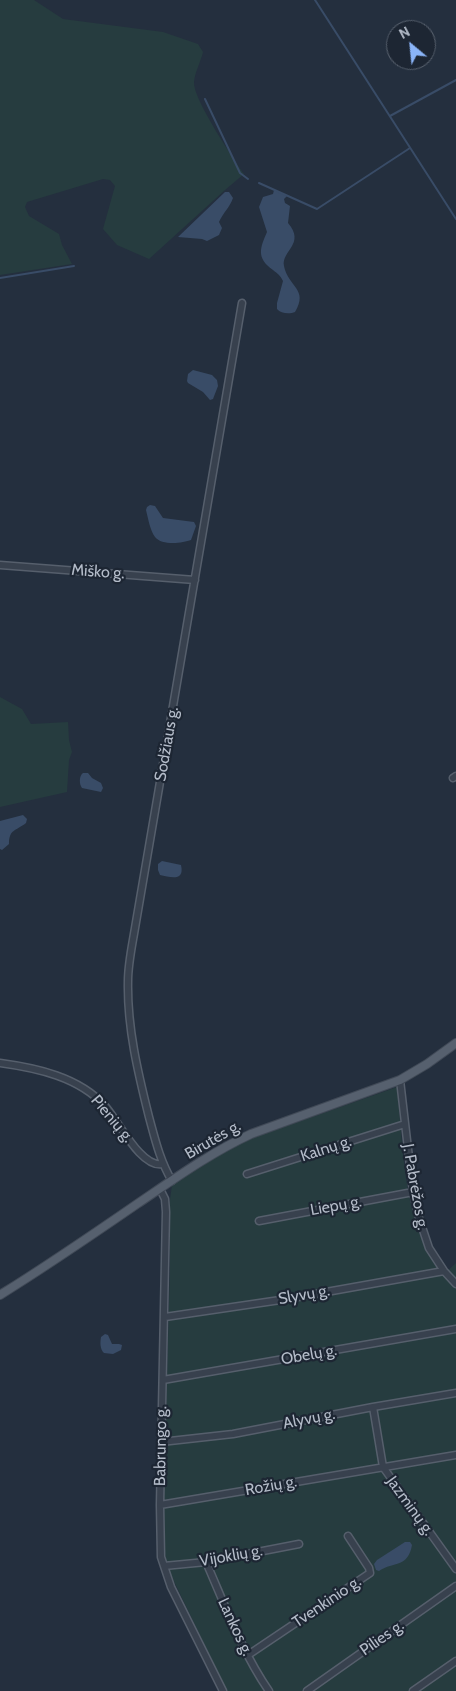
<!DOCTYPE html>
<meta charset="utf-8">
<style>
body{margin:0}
#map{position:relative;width:456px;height:1691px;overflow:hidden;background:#242f3e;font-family:Cabin,sans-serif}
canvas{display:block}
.north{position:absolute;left:386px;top:20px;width:50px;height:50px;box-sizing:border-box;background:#1d2633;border:1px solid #59626f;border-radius:50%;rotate:332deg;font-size:14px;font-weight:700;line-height:20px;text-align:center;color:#b4bcc9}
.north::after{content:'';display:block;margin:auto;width:18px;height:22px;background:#8ab4f8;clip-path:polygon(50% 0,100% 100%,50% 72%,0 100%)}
</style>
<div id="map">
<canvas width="456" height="1691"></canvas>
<div class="north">N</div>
</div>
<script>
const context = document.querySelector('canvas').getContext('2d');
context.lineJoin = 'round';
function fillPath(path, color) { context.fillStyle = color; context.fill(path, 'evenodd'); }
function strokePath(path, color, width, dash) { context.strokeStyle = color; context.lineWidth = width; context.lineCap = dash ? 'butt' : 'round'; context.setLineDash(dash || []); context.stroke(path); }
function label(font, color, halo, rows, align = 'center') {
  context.font = font + ' Cabin,sans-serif'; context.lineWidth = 4.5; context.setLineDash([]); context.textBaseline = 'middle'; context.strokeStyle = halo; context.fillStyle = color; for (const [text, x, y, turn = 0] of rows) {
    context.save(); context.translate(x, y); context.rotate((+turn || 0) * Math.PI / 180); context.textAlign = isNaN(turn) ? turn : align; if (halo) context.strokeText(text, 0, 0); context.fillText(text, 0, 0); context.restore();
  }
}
fillPath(new Path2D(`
 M0,0H34L63,19L163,32L198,44L203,52C201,61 195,72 194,82C193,99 233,158 244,174L225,190L149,259L117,245L103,229L115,186L110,180L103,179L27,202L25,207L29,216L59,234L62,245L72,264L0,275Z
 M0,697L22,709L31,724L68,722L69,740L72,752L69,760L67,792L0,807Z
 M397,1087C404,1149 402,1225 443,1275L456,1263V1691H227L168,1569L165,1554L163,1525L170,1266L169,1207L172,1185L214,1157L247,1140Z`), '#263c3f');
fillPath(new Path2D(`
 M274,190L287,196L284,199L285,203L290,206L288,223C306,244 281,251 284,266C288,287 309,289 295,312C290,314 281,314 277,309V303L283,281C280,275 278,274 273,270C256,258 260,248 267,232L259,207L263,197L273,194Z
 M225,192H229L233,198C230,207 223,213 219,222L222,228L219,235L207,241L202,239L178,237Z
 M193,370L212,375L217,380L218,386L213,399L210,400L203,392L188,383L187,381L188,374Z
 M150,505L155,506L163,518L194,522L196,526L191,540C183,543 162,546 155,537C150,530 148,518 146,510L147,507Z
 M83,773H88L92,778L101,783L103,788L101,792L82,788C79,784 79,776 83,773Z
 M23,815L27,819L26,823C16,831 9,829 9,844L2,850L0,849V821Z
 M162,861L181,865C185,882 170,877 160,875L158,870V864Z
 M105,1334L108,1335L112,1344H119L122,1345L121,1350L113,1354L104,1353C100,1349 100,1343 101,1337Z
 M405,1542H410L412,1545C408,1568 394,1561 379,1571L376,1570L374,1564L377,1560Z`), '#394c67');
strokePath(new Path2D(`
 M315,0L456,219
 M205,99L240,173L248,179
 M390,116L456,80
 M259,183L317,209L410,148
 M0,278L74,266`), '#394c67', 2);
const minor = new Path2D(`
 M0,565L195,580
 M453,778L456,776
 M0,1063C37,1068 79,1077 105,1106C118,1120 141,1169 163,1164
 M400,1080L413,1192L419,1218L429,1248L444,1271L456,1284
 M247,1174L405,1124
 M172,1181C160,1161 155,1139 149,1117C138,1073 127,1027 128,981C128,964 132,946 135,928L242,303
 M160,1189L165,1199L166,1212L160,1505L161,1557L171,1587L223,1691
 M259,1221L413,1192
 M165,1317L287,1299L444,1271
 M163,1380L456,1329
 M373,1407L383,1467L456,1569
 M161,1442L233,1434L373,1407L456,1393
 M160,1505L456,1455
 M206,1562C225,1605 242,1652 269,1691
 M164,1566L206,1562L299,1544
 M248,1655L370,1573L369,1568L348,1536
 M307,1691L456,1586
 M413,1691L456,1661`);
const major = new Path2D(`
 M0,1295C47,1266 92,1235 137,1204C174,1179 210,1153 251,1134L400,1080L427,1064L456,1043`);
strokePath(minor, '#565f6c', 9);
strokePath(major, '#414a57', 10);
strokePath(minor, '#38414e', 6);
strokePath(major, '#56606e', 8);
label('16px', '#b4bcc9', '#1d2633', [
 ["Miško g.",98,572,4],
 ["Sodžiaus g.",167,744,-80],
 ["Pienių g.",112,1119,50],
 ["Birutės g.",213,1140,-30],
 ["Kalnų g.",326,1149,-18],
 ["J. Pabrėžos g.",415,1187,80],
 ["Liepų g.",336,1206,-10],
 ["Slyvų g.",304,1295,-10],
 ["Obelų g.",309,1355,-10],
 ["Alyvų g.",309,1419,-11],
 ["Babrungo g.",161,1446,-89],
 ["Rožių g.",271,1486,-10],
 ["Jazminų g.",410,1506,54],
 ["Vijoklių g.",231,1556,-10],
 ["Tvenkinio g.",327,1602,-34],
 ["Lankos g.",235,1627,65],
 ["Pilies g.",382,1638,-35]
]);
</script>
